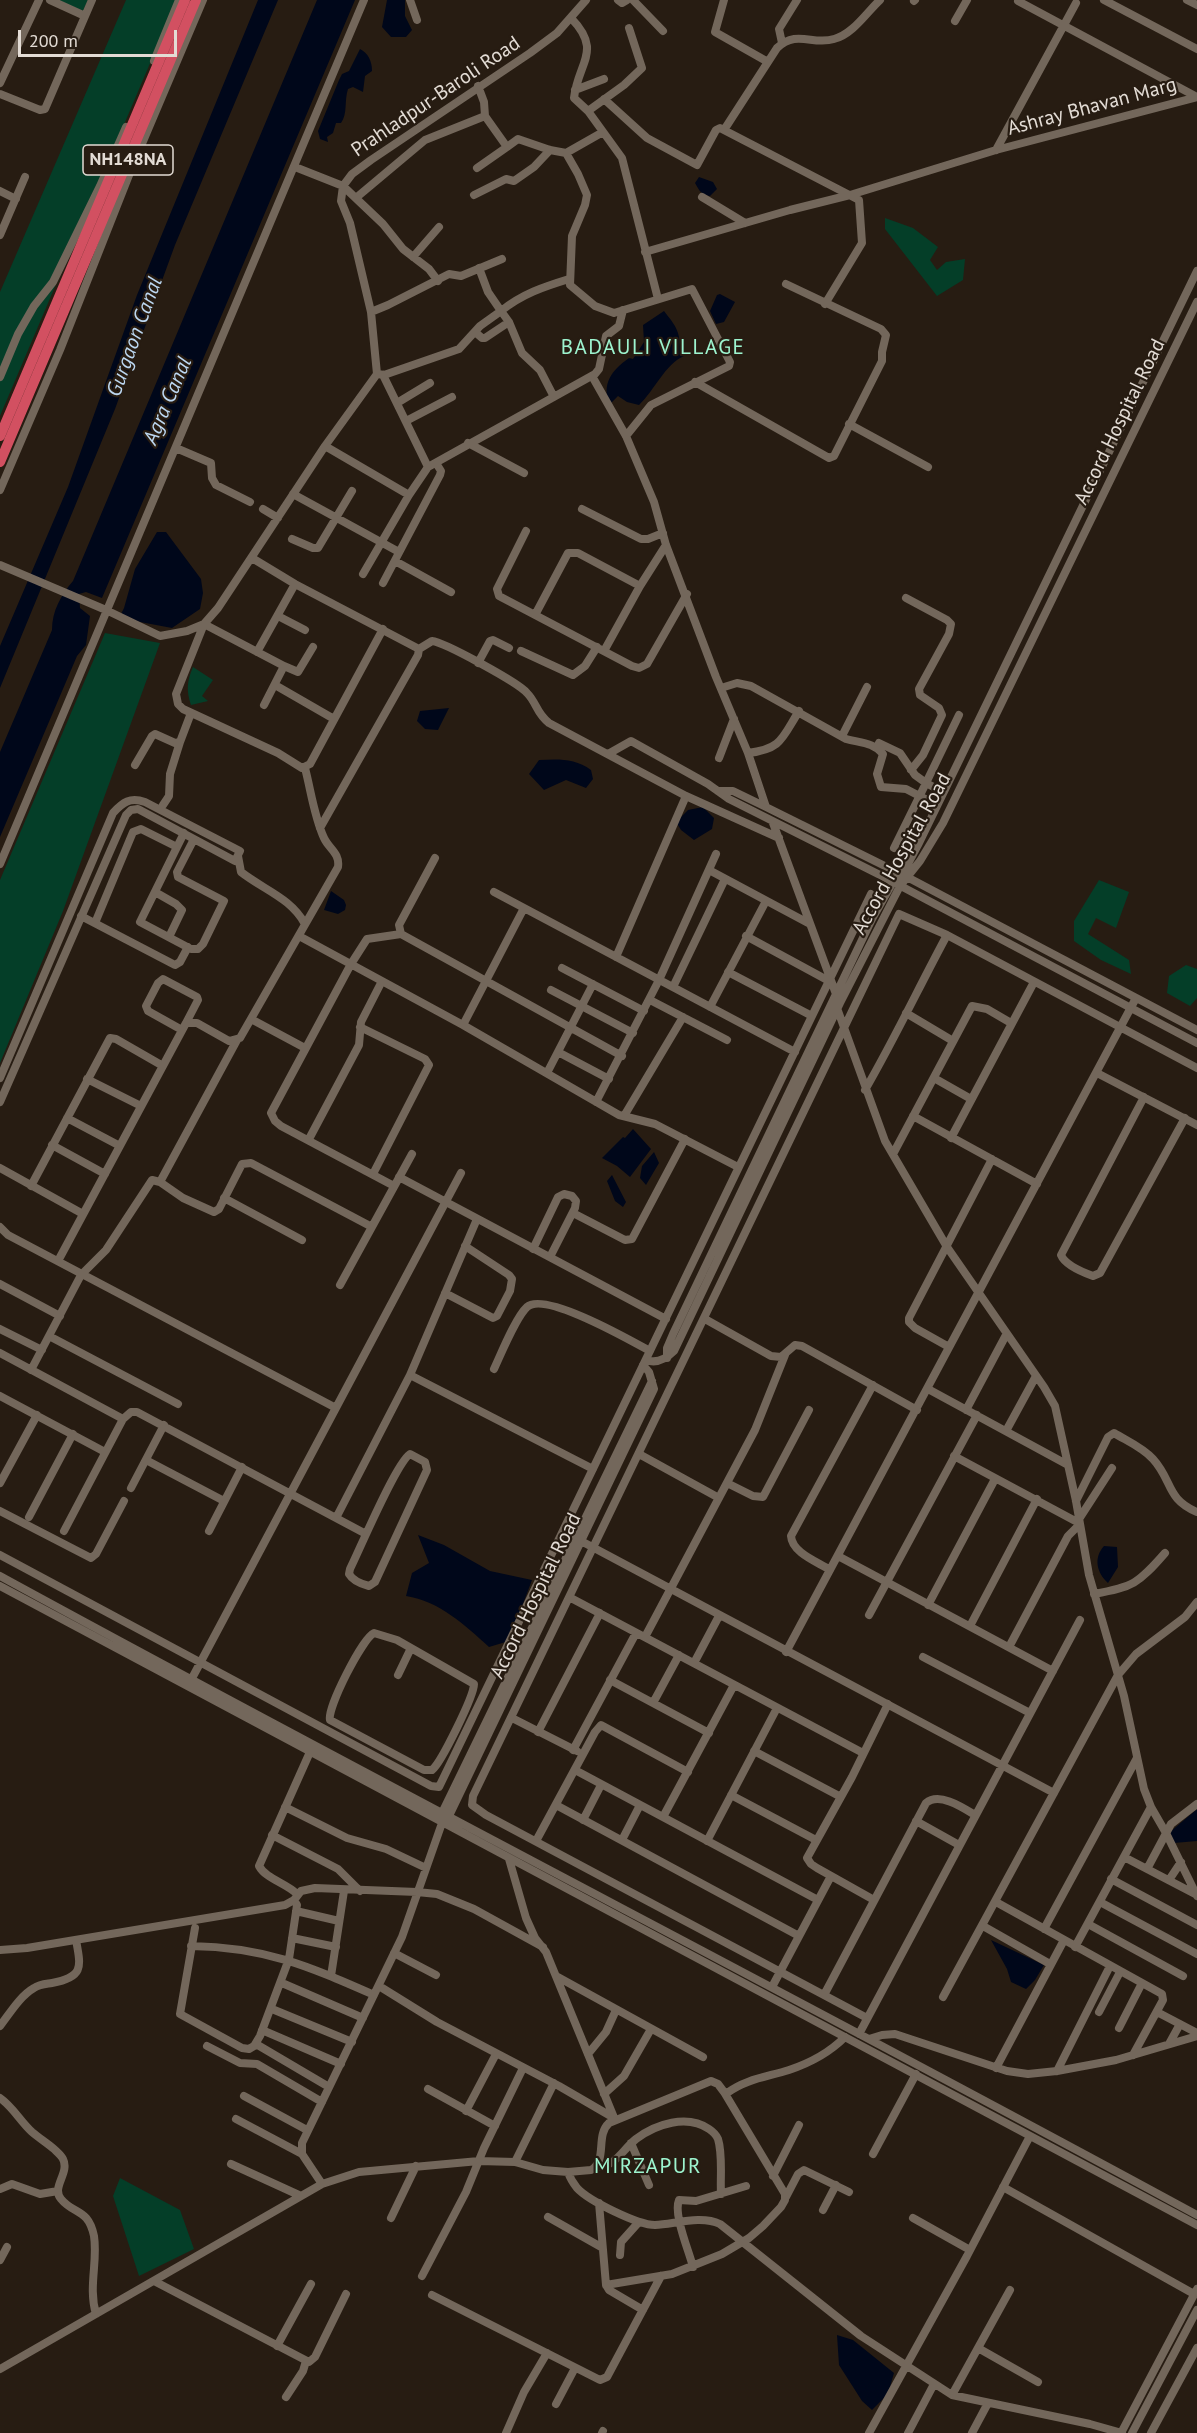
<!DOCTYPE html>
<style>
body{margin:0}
#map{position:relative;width:1197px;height:2433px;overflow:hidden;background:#271c12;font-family:"PT Sans",sans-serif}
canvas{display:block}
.scale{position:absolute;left:18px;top:30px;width:159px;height:27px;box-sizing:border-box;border:3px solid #e3dcd5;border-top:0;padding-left:8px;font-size:18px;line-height:21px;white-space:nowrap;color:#e3dcd5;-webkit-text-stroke:4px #271c12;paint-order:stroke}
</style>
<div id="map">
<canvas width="1197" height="2433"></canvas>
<div class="scale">200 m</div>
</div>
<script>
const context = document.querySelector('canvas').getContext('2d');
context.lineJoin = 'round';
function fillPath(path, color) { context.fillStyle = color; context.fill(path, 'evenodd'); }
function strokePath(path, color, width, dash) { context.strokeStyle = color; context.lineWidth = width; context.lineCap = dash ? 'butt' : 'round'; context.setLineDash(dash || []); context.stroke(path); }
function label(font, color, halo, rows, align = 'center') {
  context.font = font + ' "PT Sans",sans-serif'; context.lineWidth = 4.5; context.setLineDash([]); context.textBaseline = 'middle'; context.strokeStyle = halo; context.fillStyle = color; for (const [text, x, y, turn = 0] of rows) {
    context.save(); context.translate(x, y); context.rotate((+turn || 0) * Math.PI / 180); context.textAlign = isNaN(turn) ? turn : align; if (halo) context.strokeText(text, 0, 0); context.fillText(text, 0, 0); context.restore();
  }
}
fillPath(new Path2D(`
 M58,0H88L83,11Z
 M126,0H177L0,416V292Z
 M885,218L913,228L938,247L930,260L937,270L946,262L965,259L963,280L937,296L885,229Z
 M105,633L160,643L63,911L0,1063V880Z
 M193,667L213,680L202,696L208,701L191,705C186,690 187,681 193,667Z
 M1099,880L1129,892L1116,928L1096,918L1088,934L1129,960L1131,974L1101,960L1074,941V921Z
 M1186,965L1197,969V998L1190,1006L1167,993L1169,976Z
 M120,2178L180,2210L194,2249L139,2276L113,2196Z`), '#043e28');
fillPath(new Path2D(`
 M258,0H278L175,245L115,409L0,688V646L68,487L137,295Z
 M317,0H355L102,598L86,592L79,594L80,608L90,616L86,645L77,656L0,837V752L52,630C52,611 61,595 73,581Z
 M387,0H405V16L412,30L406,37H391L382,27Z
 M360,49C368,53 372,61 372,71L365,76L363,92L353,87L348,89C344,101 348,113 341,123H336L333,133L327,137L328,142L320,139L318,131L339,80L342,74L349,71Z
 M699,177L713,182L717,189L710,196C701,195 699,190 695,183Z
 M720,294L735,302L724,322L716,324L710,311L717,295Z
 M664,311C670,319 677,326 679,337C680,345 679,349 684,356C665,364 655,390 639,405L627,402L618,396L609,405C602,383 611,371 629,358L633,359L644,342L643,325Z
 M157,532H166L201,579L203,593L200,609L172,628L119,618L124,608L135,569Z
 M449,708L438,730L425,729L417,721L420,711Z
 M539,760C558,759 575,758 591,770L593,779L586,788L566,780L544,790L529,774Z
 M703,807L714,818L712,829L694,840L681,830L676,822L688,810Z
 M331,891L344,900L346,905L345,910L338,914L324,910Z
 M633,1129L651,1149L630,1177L617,1166L602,1158L623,1137L625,1138Z
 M654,1152L659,1163L646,1185L640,1178L642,1166Z
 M612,1175L626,1202L623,1207L615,1201L607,1181Z
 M418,1535L444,1545L490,1571L532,1580L509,1641L489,1647C465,1625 439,1601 406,1596L412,1573L429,1563Z
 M1104,1546L1117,1547L1118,1567L1108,1583C1097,1573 1093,1558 1104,1546Z
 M1197,1809V1841L1174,1843L1170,1832Z
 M991,1940L1044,1965L1035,1980L1026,1989L1011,1982L1007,1969Z
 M837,2335L853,2340L894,2373L888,2394L872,2410L862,2401L839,2365Z`), '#00071a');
strokePath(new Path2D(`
 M50,0L85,16
 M410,0L417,20
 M618,0L622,3L627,0
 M633,0L663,31
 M724,0L715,32L768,62
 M1104,0L1197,49
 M1187,0L1197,5
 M914,1L915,0
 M1018,1L1197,97
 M571,18C603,51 578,62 574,98L588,111L622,158L658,299
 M955,21L967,0
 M782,43L779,29L797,0
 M154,61L179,0
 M0,83L39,0
 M478,86L484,102L485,116L507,147L518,139L550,150L566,153
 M575,90L604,79
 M0,94L40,110L45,109L92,0
 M604,99L647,138L697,165L716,130L720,128L859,200L862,243L825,304
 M588,111L624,85L642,68L629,28
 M724,130L777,48C797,29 813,46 834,39C853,34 866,13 880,0
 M603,132L566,153L578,174L587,195L585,205L572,236L570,285L595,306L614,313L692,289L730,362L729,366L651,405L626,436
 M996,150L1076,3
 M295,167L343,186L352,174L371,160L530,53L557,33L586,0
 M477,168L507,147
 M0,191L16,199
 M474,195L506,179L514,181L534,167L550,150
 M357,197L425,140L485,116
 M702,197L745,223
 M0,235L25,177
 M645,252L790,210L850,195L996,150L1197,97
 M413,257L439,227
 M371,312L388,305L449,274L461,276L502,259
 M509,322L522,353L540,370L554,397
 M475,332L482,338H485L509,322L501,311C522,294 543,287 569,279
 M378,374L384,375L459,349L480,326L501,311L488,292L479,268
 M592,376L626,436L654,502L666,545L716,677L748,753L766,807
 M0,377L18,334L34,306L53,282L100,186L126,127
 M695,382L829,458L834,456L882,361V352L886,335L881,329L786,284
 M397,403L430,383
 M406,421L452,397
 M849,424L928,467
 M468,443L524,473
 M325,446L409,495
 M176,448L211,463L212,478L216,485L250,502
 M428,467L595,374L599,369L606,336L619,326L623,310
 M0,490L60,350L133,165L203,0
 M293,494L399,552
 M263,509L278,518
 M582,509L641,539H648L663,533
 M526,531L497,589L499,596L632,666L639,668L647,664L687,594
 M292,539L313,548H318L352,491
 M252,558L295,584L419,649L418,655L320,828
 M395,561L451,592
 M0,565L106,610L160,636L187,631L204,624L218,608L325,446L377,374L371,312L350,223L341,201L343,186L383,224L403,249L429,269L438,281
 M363,574L409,495L428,467L383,375
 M383,583L440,475L441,471L436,463
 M906,598L947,620L951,624L949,634L919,689L920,695L939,708L942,715L923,755L911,770
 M535,615L568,553H578L640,586
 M278,616L305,630
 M419,649L432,641C444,642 519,683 527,693C537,703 536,713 549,723L686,796L779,838
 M521,651L573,675L585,666L597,647
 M604,651L640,586L666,545
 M257,652L295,584
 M478,663L490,641L493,640L509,648
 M284,666L298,672L313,647
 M275,685L334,719
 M721,688L737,683L751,686L846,739C860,743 873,742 883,754L877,774L881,787L906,789L937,805
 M264,705L284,666L204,624L176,694L178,704L183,709L278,753L302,768L310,764L383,629
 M842,736L867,687
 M879,743L900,753L915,775L926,783L894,848
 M748,753C782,749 782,738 799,711
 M608,754L631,741L708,784L729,799L880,875L1197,1043
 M719,758L734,719
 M135,765L152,736L155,734L175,743L180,742L191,713
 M718,791H733L766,807L907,877L1197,1030
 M943,792L926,783L959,715
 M163,805L169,796L170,774L180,742
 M773,823L836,994
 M177,847L140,922L191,949H198L203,944L224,901L178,877L177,872L194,839
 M238,856L241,872C264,890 291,898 305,924
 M435,858L399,925L401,934L622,1056
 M0,864L364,0
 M709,870L810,924
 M155,892L176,904L182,910L169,937
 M494,892L795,1052
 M81,916L175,965L180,962L188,947
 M95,923L133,832L141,829L177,847L184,833
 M299,936L463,1025L619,1115L655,1124L738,1167
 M746,936L829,981
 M616,957L686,796
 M562,968L644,1011
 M728,972L812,1016
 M673,987L725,879
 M551,990L633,1033
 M650,1000L727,1040
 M710,1007L766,901
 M837,1008L885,1141L947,1247L1044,1387L1055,1406L1076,1501L1089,1575L1124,1696L1144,1789L1151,1807L1166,1833L1197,1896
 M906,1013L953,1041
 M251,1019L305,1048
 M463,1025L524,908
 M360,1027L425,1059L429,1065L373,1174
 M182,1030L148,1011L146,1006L158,983L163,979L197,997L198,1000L186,1023
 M558,1052L609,1079
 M547,1073L593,984
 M1097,1073L1197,1125
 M0,1078L113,813C123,802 130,797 145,802L240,851L235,861L138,809L131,810L126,815L0,1102
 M934,1078L971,1099
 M87,1079L141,1106
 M865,1090C894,1040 919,987 947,935
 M1144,1097L1061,1255C1065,1265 1082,1272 1093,1276L1100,1273L1185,1118
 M596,1102L659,980L716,854
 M624,1116L683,1017
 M913,1116L1037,1184
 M67,1118L120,1146
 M951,1138L1034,982
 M309,1139L359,1045L361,1022L382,981
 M52,1145L105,1174
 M893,1154L972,1006L987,1009L1011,1023
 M0,1168L83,1214
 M399,1177L666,1319
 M160,1182L237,1040
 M31,1186L110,1038L116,1039L163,1066
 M394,1186L281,1126L275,1121L271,1113L351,964L367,939L401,934
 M224,1198L302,1240
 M573,1213L625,1240L632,1239L685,1139
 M0,1227L8,1235L336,1408
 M533,1249L558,1197L564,1194L572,1196L576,1201L575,1208L550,1257
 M58,1261L186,1023H197L229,1041L240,1038L338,867C340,853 329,849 324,838C314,816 311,791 305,768
 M0,1284L60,1316
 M340,1285L412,1154
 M445,1293L493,1318L497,1316L510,1291L512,1279L509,1275L465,1246
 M705,1319L771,1356L781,1357L795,1345L802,1346L917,1410
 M0,1329L42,1350
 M49,1336L178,1404
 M949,1347L915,1328L909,1322V1318L992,1159
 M0,1353L123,1419
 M667,1358V1348L673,1334L872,919L893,882L909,862L918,845L1197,271
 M646,1360C657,1364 666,1359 674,1351L840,1003L900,886L920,861L943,823L1197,302
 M494,1369C501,1354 516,1317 527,1307C544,1291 630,1340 650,1351
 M31,1370L81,1275L106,1250L152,1180L160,1182L183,1198L214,1212L219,1209L242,1164L251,1163L372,1227
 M410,1375L593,1469
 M928,1389L1068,1465
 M0,1396L105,1452
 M966,1410L1006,1335
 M1006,1431L1036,1376
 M410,1454L425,1462L427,1470L375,1582L369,1586C361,1584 353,1581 349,1574L350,1569C360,1549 396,1463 410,1454Z
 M639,1454L719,1498
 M954,1456L1079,1523
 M146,1460L224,1501
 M0,1483L37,1415
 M727,1483L753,1496L763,1497L809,1410
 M131,1488L164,1425
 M1076,1501L1108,1437L1114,1433C1127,1441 1142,1447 1153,1459C1173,1481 1166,1499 1197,1512
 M0,1511L91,1558L96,1554L124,1501
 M29,1517L73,1434
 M336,1518L410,1375L477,1219
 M1079,1519L1112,1468
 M64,1531L123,1419L131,1412H137L366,1534
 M209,1531L242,1467
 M581,1541L1054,1793
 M0,1555L431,1786L439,1787L871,894
 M838,1556L1053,1671
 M830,1570C818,1562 792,1553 791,1536L873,1385
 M0,1576C397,1793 800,1999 1197,2215
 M0,1586L1197,2225
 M1094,1594C1133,1587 1138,1584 1165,1553
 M569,1597L863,1753
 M928,1605L995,1479
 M869,1615L977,1415
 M970,1626L1037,1499
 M374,1633L397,1640L474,1684C474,1696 441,1763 432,1770H424L330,1720C327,1708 362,1639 374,1633Z
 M645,1637L755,1430L785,1355
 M1009,1647L1068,1536L1079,1525
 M786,1652L1136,998
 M923,1657L1030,1713
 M694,1663L719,1616
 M398,1675L411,1648
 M610,1680L709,1733
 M190,1682L461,1173
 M653,1703L679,1655
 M512,1718L577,1751
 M538,1732L600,1613
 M573,1750L636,1633
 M754,1751L841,1797
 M575,1770L818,1900
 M731,1795L816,1840
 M556,1805L799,1936
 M285,1807L347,1838L386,1849L426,1868
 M441,1815L652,1381
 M663,1817L734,1685
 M448,1818L654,1389L649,1372L643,1365
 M583,1820L601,1785
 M916,1821L959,1845
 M272,1835L338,1869L360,1891
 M622,1840L640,1805
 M536,1841L595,1732L601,1725L688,1772
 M707,1841L777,1708
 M1124,1857L1197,1895
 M509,1859L526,1918L535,1938L546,1952L615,2120
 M1147,1869L1171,1824L1197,1804
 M1111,1879L1197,1925
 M1169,1880L1181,1862
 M297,1894C286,1883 266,1879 259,1866L310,1752
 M874,1900L817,1868L811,1864L807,1858L852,1777L888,1704
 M996,1902L1162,1994L1163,2000L1133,2055
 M1100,1902L1197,1954
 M296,1911L339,1921
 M1088,1924L1183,1976
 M983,1926L1050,1964
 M195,1928L180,2014L242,2048L249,2049L254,2046L260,2036L289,1959L297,1905L294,1900
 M1044,1929L1137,1758
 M292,1938L336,1947
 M191,1946C265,1947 308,1966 374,1995
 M1075,1947L1151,1807
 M0,1950L27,1948L285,1905L294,1900L301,1891L315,1888L417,1892L437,1894L474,1909L543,1947
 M394,1953L436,1975
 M331,1976L344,1891
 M556,1976L703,2057
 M282,1983L363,2018
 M379,1986L437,2022L559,2086L614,2118
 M772,1987L831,1876
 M824,1995L926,1803C939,1792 962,1807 975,1815
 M943,1997L1118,1675L1136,1654L1185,1617L1197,1602
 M272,2009L352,2042
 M1099,2012L1120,1972
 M1157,2012L1197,2033
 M867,2018L486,1815L472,1805L473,1796L899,914L947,935L1197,1068
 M0,2026C10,2013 20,1996 34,1988C40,1984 46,1984 52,1983C84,1977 81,1967 76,1940
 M1119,2028L1142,1983
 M262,2030L341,2064
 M859,2034L1080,1620
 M869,2039L882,2035L895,2034L1007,2071L1028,2074L1057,2071L1116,2060L1197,2036
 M256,2044L329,2087
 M1169,2044L1180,2024
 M207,2046L240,2063L257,2064L322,2102
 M588,2054L606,2032L616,2010
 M996,2068L1064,1940
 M1057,2071L1110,1966
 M428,2089L495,2126
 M604,2094L624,2076L651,2029
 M244,2096L307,2130
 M0,2098C13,2107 20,2121 32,2132C39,2138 47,2143 54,2149C57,2152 61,2155 63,2159C70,2173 51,2187 61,2199C74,2215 88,2208 94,2236C98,2262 88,2287 96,2314
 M466,2111L496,2054
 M236,2119L302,2154
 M631,2143L649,2185
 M873,2154L916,2074
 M515,2162L554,2083
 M231,2164L301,2196
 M596,2167C616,2167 622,2150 636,2139C656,2124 687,2114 709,2129C712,2131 716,2134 718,2139C723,2155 720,2178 721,2194
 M568,2172C570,2178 573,2183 577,2188C589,2201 638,2225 655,2225C675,2224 701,2215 720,2224L861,2336L952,2395L1090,2424L1122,2433
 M773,2176L799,2125
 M322,2184L302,2154V2143L402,1937L442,1823
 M1003,2187L1194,2294
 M0,2189L12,2184L40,2194L58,2191
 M786,2197L798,2174L804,2170L849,2192
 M599,2203L606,2285L609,2290L643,2310
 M823,2210L836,2185
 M548,2217L601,2247
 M391,2218L416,2166
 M913,2218L970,2250
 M620,2255L621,2242L638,2223
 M0,2260L7,2247
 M693,2267C689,2251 673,2214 679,2200L696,2201L746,2186
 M422,2276L466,2192L484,2148L523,2068
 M154,2281L309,2362L315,2357L346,2294
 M606,2285L672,2274L722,2254L749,2238L763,2226L781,2207L785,2200V2194L724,2092
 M432,2295L600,2380L607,2377L661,2276
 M277,2346L311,2284
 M978,2348L1038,2382
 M0,2369L322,2184L359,2172L479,2161L515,2162L543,2170L568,2172L591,2170C608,2160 595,2136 609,2123L711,2081L718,2084L724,2092L727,2093C746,2079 767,2077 789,2070C810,2063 829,2053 845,2037
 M952,2395L1010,2290
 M286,2397L303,2371L306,2361
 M556,2404L575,2368
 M506,2433L524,2392L547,2353
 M602,2433L603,2431
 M869,2433L967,2256L1030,2136
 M908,2433L934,2384
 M972,2433L988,2403
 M1121,2433L1197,2289
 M1132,2433L1197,2310
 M1151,2433L1197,2348`), '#73675b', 8);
strokePath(new Path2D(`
 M0,436L185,0
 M0,462L196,0`), '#d25061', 10);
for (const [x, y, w] of [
 [128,160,90]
]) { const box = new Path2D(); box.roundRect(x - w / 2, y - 15, w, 30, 4.5); context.fillStyle = '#271c12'; context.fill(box); strokePath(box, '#e3dcd5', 1.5); }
label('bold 18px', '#e3dcd5', null, [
 ["NH148NA",128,160]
]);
label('20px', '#e3dcd5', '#271c12', [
 ["Prahladpur-Baroli Road",436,97,-34],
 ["Ashray Bhavan Marg",1092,107,-15],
 ["Accord Hospital Road",1120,422,-64],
 ["Accord Hospital Road",902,854,-61],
 ["Accord Hospital Road",536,1596,-64]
]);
label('italic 21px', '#bcd7f1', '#271c12', [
 ["Gurgaon Canal",135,337,-70],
 ["Agra Canal",168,401,-67]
]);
context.letterSpacing = '1.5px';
label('21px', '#9df4cf', '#271c12', [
 ["BADAULI VILLAGE",653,348],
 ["MIRZAPUR",648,2167]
]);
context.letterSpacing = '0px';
</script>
